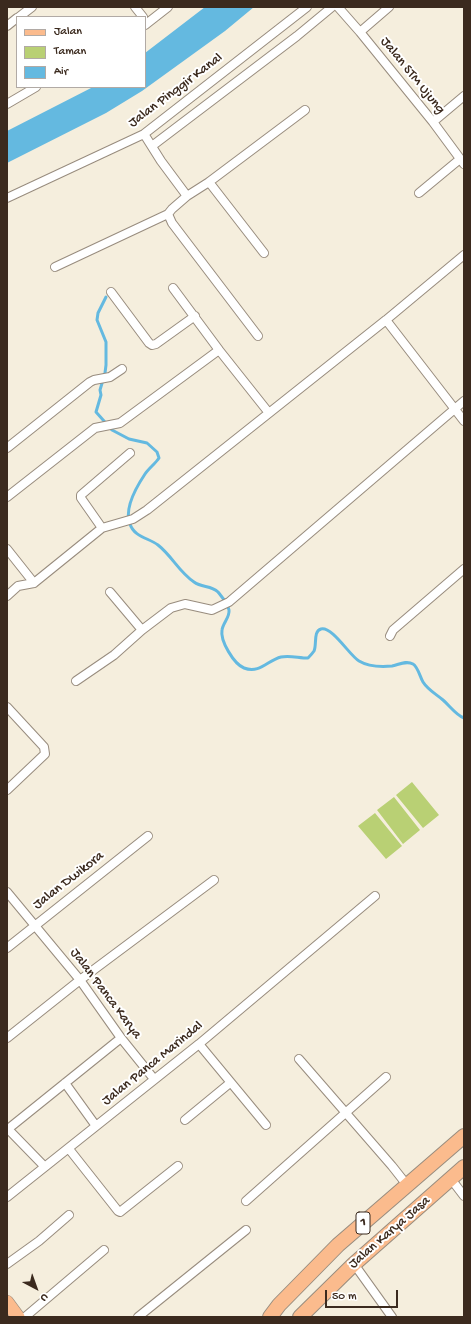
<!DOCTYPE html>
<style>
body{margin:0}
#map{position:relative;width:471px;height:1324px;overflow:hidden;background:#f5eedd;font-family:"Gochi Hand",sans-serif}
canvas{display:block}
.frame{position:absolute;inset:0;border:8px solid #3b2a1e;pointer-events:none}
.legend{position:absolute;left:16px;top:16px;width:130px;height:72px;box-sizing:border-box;background:#fff;border:1px solid #b1aaa5;margin:0;padding:5px 7px;list-style:none;font-size:12px;color:#3b2a1e}
.legend li{display:flex;align-items:center;gap:8px;height:20px}
.legend b{width:20px;border:1px solid #b1aaa5}
.north{position:absolute;left:16px;top:1268px;width:40px;height:40px;-webkit-text-stroke:3px #fff;paint-order:stroke;rotate:139deg;font-size:11px;font-weight:700;line-height:16px;text-align:center;color:#3b2a1e}
.north::after{content:'';display:block;margin:auto;width:14px;height:18px;background:#3b2a1e;clip-path:polygon(50% 0,100% 100%,50% 72%,0 100%)}
.scale{position:absolute;left:325px;top:1290px;width:73px;height:18px;box-sizing:border-box;border:2px solid #3b2a1e;border-top:0;padding-left:5px;font-size:12px;line-height:14px;white-space:nowrap;color:#3b2a1e;-webkit-text-stroke:3px #fff;paint-order:stroke}
</style>
<div id="map">
<canvas width="471" height="1324"></canvas>
<div class="frame"></div>
<ul class="legend">
<li><b style="height:5px;background:#fbbb8d"></b>Jalan</li>
<li><b style="height:11px;background:#b9d074"></b>Taman</li>
<li><b style="height:11px;background:#64b9e0"></b>Air</li>
</ul>
<div class="north">U</div>
<div class="scale">50 m</div>
</div>
<script>
const context = document.querySelector('canvas').getContext('2d');
context.lineJoin = 'round';
function fillPath(path, color) { context.fillStyle = color; context.fill(path, 'evenodd'); }
function strokePath(path, color, width, dash) { context.strokeStyle = color; context.lineWidth = width; context.lineCap = dash ? 'butt' : 'round'; context.setLineDash(dash || []); context.stroke(path); }
function label(font, color, halo, rows, align = 'center') {
  context.font = font + ' "Gochi Hand",sans-serif'; context.lineWidth = 4; context.setLineDash([]); context.textBaseline = 'middle'; context.strokeStyle = halo; context.fillStyle = color; for (const [text, x, y, turn = 0] of rows) {
    context.save(); context.translate(x, y); context.rotate((+turn || 0) * Math.PI / 180); context.textAlign = isNaN(turn) ? turn : align; if (halo) context.strokeText(text, 0, 0); context.fillText(text, 0, 0); context.restore();
  }
}
fillPath(new Path2D(`
 M412,782L439,815L423,828L396,795Z
 M394,797L420,830L403,844L377,810Z
 M375,813L402,846L386,859L358,826Z`), '#b9d074');
fillPath(new Path2D(`
 M205,7H254L225,31L142,91L106,113L7,163V131L93,87H145V53Z`), '#64b9e0');
strokePath(new Path2D(`
 M106,297L98,313L97,320L106,342V365L105,373L100,390L101,395L96,412L112,430L129,439L147,443L157,452L159,458C155,464 149,468 145,474C137,486 124,509 130,524C134,537 149,538 158,545C172,556 179,572 194,582C202,588 211,585 218,592C222,597 228,604 229,610C230,617 223,623 222,630C220,641 234,664 244,668C260,674 268,660 281,657C289,655 299,658 308,658C310,656 312,654 314,651C317,645 313,631 321,629C332,626 350,656 359,661C369,667 381,667 392,666C398,665 406,660 413,664C418,667 420,677 423,682C428,690 436,694 443,700C450,706 456,715 464,718`), '#64b9e0', 3);
const minor = new Path2D(`
 M135,7L143,17
 M338,7L360,32L433,122L464,164
 M19,17L32,7
 M145,25L168,7
 M7,26L17,18
 M360,32L389,7
 M7,104L36,87
 M433,122L464,96
 M144,134L161,161L187,196L209,182L305,110
 M152,146L297,36L332,7
 M209,182L264,253
 M419,193L460,159
 M187,196L172,209L168,214L172,223L258,336
 M7,198L144,134L307,7
 M55,267L168,214
 M173,288L219,350L269,413
 M111,292L149,343L152,345L156,344L195,316
 M386,320L464,421
 M7,448L90,382L94,380L110,377L122,369
 M7,497L95,428L120,423L219,350
 M102,528L81,498V495L130,453
 M7,549L34,583
 M110,592L142,630
 M7,596L18,586L34,583L102,528L133,519L147,510L386,320L464,255
 M390,636L393,630L464,569
 M76,681L114,655L142,630L171,608L185,604L212,610L229,602L464,401
 M7,707L44,747L45,754L7,790
 M7,892L80,980L121,1038L154,1079
 M7,948L148,836
 M7,1038L80,980L214,880
 M199,1044L266,1125
 M299,1059L392,1166L407,1185
 M65,1083L96,1126
 M185,1120L230,1083
 M7,1128L45,1167
 M8,1129L121,1038
 M69,1149L118,1211L120,1212L178,1166
 M451,1179L464,1196
 M7,1197L199,1044L375,896
 M246,1201L386,1077
 M7,1264L39,1241L69,1215
 M354,1264L392,1317
 M25,1317L104,1250
 M138,1317L246,1230`);
const primary = new Path2D(`
 M7,1302L18,1317`);
const trunk = new Path2D(`
 M270,1317L279,1305L338,1245L464,1136
 M300,1317L354,1264L464,1167`);
strokePath(minor, '#988c7e', 10);
strokePath(primary, '#988c7e', 14);
strokePath(trunk, '#988c7e', 16);
strokePath(minor, '#fff', 8);
strokePath(primary, '#fbbb8d', 13);
strokePath(trunk, '#fbbb8d', 14);
for (const [x, y, w] of [
 [363,1223,14]
]) { const box = new Path2D(); box.roundRect(x - w / 2, y - 11, w, 22, 3); context.fillStyle = '#fff'; context.fill(box); strokePath(box, '#3b2a1e', 1); }
label('bold 13px', '#3b2a1e', null, [
 ["1",363,1223]
]);
label('14px', '#3b2a1e', '#fff', [
 ["Jalan STM Ujung",412,76,51],
 ["Jalan Pinggir Kanal",176,91,-37],
 ["Jalan Dwikora",69,881,-38],
 ["Jalan Panca Karya",105,994,53],
 ["Jalan Panca Marindal",153,1064,-39],
 ["Jalan Karya Jasa",390,1233,-41]
]);
</script>
